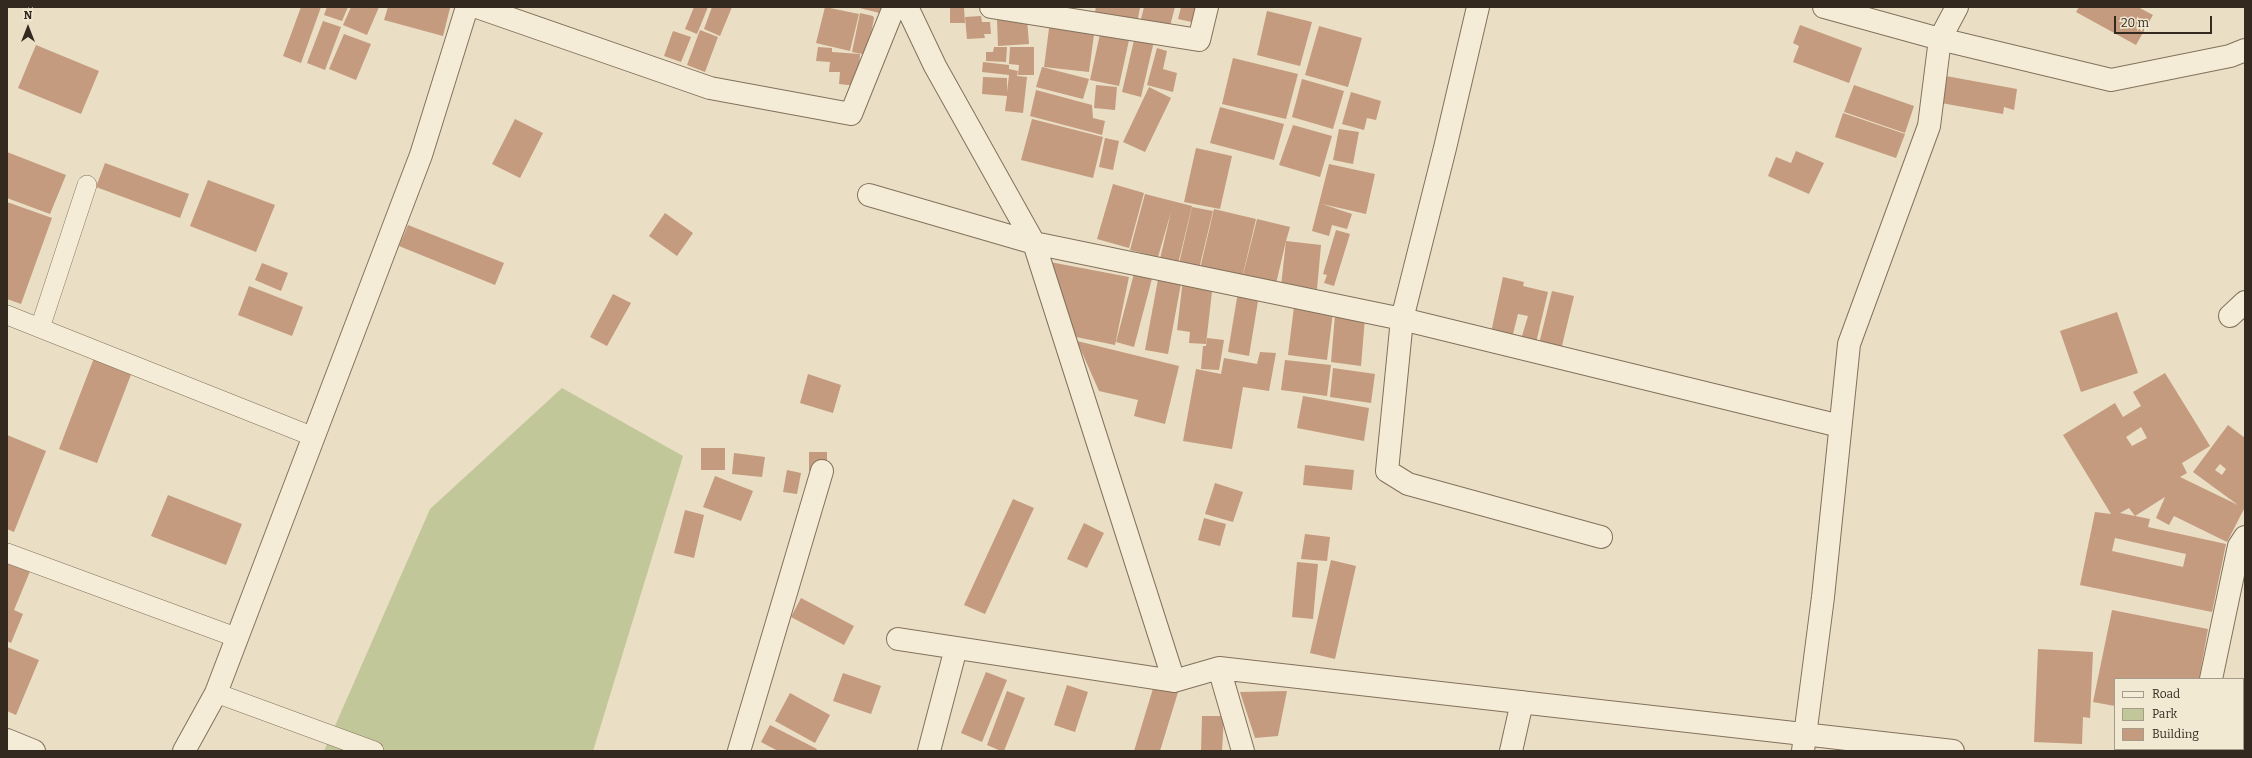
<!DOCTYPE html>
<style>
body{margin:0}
#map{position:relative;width:2252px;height:758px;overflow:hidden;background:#eadec4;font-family:Bitter,serif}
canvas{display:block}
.frame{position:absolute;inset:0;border:8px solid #34291f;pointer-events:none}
.legend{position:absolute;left:2114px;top:678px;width:130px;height:72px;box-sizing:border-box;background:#f2e9d3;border:1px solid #a69c8b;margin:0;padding:5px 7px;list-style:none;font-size:12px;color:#34291f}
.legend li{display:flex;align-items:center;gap:8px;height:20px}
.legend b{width:20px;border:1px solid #a69c8b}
.north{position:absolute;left:8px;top:8px;width:40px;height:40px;-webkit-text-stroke:3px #f2e9d3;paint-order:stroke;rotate:0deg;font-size:11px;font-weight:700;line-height:16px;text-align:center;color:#34291f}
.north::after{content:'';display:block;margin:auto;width:14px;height:18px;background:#34291f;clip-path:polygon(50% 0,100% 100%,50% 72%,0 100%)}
.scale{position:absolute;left:2114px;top:16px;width:98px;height:18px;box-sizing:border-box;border:2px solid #34291f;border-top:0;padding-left:5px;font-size:12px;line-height:14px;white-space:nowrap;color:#34291f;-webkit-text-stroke:3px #f2e9d3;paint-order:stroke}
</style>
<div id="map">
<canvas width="2252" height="758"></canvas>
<div class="frame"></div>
<ul class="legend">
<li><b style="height:5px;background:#f5ecd7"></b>Road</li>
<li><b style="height:11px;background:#c2c799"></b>Park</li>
<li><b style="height:11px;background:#c49b7e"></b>Building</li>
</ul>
<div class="north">N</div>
<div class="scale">20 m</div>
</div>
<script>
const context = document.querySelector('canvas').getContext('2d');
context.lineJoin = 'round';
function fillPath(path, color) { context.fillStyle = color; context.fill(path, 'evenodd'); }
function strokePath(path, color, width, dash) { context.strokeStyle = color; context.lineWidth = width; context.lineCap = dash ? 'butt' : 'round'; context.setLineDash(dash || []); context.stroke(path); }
fillPath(new Path2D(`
 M562,388L683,456L593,751H324L430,509Z`), '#c2c799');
fillPath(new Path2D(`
 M301,7H321L301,63L283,56Z
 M327,7H348L342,21L324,15Z
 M351,7H379L367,35L343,25Z
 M388,7H448L450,8L443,36L384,20Z
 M694,7H708L697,34L685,29Z
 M712,7H732L720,36L704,29Z
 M825,7L859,14L850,51L816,43Z
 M856,7H889L887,15Z
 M950,7H964L965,23H950Z
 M1096,7L1140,8L1136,28L1094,17Z
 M1144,7H1175L1170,26L1141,19Z
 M1181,7H1200L1196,23L1178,19Z
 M2079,7H2138L2153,15L2136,45L2076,12Z
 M1267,11L1312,22L1300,66L1257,55Z
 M860,13L873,16L874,18L867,55L852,52Z
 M981,16L982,22H990L991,34H984L985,38L967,39L965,17Z
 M1027,19L1029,44L998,46L997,20Z
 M323,21L341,27L325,70L307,63Z
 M1050,21L1095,27L1089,72L1044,67Z
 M1800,25L1862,48L1849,83L1793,62L1799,46L1793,43Z
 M1319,26L1362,38L1348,87L1305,75Z
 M700,30L718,37L705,72L687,65Z
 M673,31L691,37L681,62L664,56Z
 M344,34L371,44L356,80L329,69Z
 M1100,34L1129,40L1119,86L1090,80Z
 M1135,36L1154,41L1141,97L1122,92Z
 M36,45L99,71L81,114L18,88Z
 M818,47L832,48V52L860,54L858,86L839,84L840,72H829L830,62L816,61Z
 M994,47H1007L1006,62L986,61V52H993Z
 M1010,47H1034V75H1018L1019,65L1009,64Z
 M1157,48L1167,51L1163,69L1177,73L1173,92L1147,85Z
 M1233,58L1298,74L1286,119L1222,104Z
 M983,62L1009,65V69L1018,71L1017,76L1027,77L1023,113L1005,111L1007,96L982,94L983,77L1007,78V92L1009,75L982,72Z
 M1042,67L1089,79L1083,99L1036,87Z
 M1946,76L2017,89L2014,110L2004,107L2003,114L1941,103Z
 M1302,79L1344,91L1333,129L1292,117Z
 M1096,85L1117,87L1115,110L1094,108Z
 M1854,85L1914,106L1905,133L1844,112Z
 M1149,87L1171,98L1145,152L1123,142Z
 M1036,90L1092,105L1093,118L1105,121L1102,135L1030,116Z
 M1351,92L1381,101L1376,120L1367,118L1364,130L1342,124Z
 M1220,107L1284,124L1274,160L1210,143Z
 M1843,113L1905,134L1896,158L1835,137Z
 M515,119L543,133L520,178L492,164Z
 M1032,119L1103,137L1093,178L1021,160Z
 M1293,125L1332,136L1320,177L1279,165Z
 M1339,129L1359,132L1353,164L1333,160Z
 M1105,138L1119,141L1113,170L1099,167Z
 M1196,148L1232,156L1220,209L1184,202Z
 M1796,151L1824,163L1809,194L1768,176L1776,157L1791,163Z
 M7,152L66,175L50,214L7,198Z
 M105,163L189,194L180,218L96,187Z
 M1329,164L1375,174L1366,214L1322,204L1352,214L1347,229L1332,225L1329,236L1312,231Z
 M208,180L275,205L256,252L190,226Z
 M1113,184L1144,193L1129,248L1097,239Z
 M1145,194L1192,206L1178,264L1160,259L1171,212L1158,257L1130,250Z
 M7,202L52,218L21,304L7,299Z
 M1192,207L1213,211L1199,269L1179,264Z
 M1214,209L1256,219L1242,278L1200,269Z
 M665,213L693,233L677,256L649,236Z
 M1257,219L1290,227L1286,241L1321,245L1317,289L1281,286L1286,241L1275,288L1242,279Z
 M408,225L504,263L495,285L399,246Z
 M1336,230L1350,234L1334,286L1324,283L1327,275L1323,274Z
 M1050,262L1129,277L1115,345L1076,337Z
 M262,263L288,273L281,291L255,280Z
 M1136,266L1154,271L1134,347L1116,342Z
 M1159,274L1182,278L1168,354L1145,350Z
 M1503,277L1524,282L1523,286L1548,292L1535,347L1490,337ZM1518,314L1528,316L1522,336L1513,334Z
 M1183,279L1213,283L1206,344L1189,343L1190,332L1177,330Z
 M249,286L303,307L292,336L238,315Z
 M1552,291L1574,296L1560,354L1538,348Z
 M1238,292L1259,295L1249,356L1228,352Z
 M613,294L631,303L607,346L590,337Z
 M1294,307L1333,312L1327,360L1288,355Z
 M2117,312L2138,373L2081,392L2060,331Z
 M1335,315L1365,318L1361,366L1331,362Z
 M1207,338L1224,340L1219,370L1201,369L1203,346H1206Z
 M1077,341L1179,366L1165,424L1134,416L1138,400L1099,391Z
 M1260,352L1276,353L1269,391L1243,387L1232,449L1183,441L1196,369L1221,374L1224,358L1257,364Z
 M94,358L132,372L97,463L59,449Z
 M1285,360L1331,365L1327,396L1281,390Z
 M1333,368L1375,374L1371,403L1330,397Z
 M2165,373L2210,446L2182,463L2187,473L2180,477L2238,505L2193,472L2228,425L2245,438V510L2244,509L2227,542L2174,516L2169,525L2156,518L2165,497L2135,516L2129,508L2120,513L2150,519L2148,527L2226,544L2212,612L2080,585L2095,512L2111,514L2063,435L2115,403L2123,417L2141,406L2133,392ZM2141,427L2147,438L2132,446L2126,437ZM2220,464L2226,469L2222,475L2215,470ZM2115,538L2186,554L2183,567L2112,551Z
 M808,374L841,385L833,413L800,403Z
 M1303,396L1369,408L1364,441L1297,428Z
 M7,435L46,451L14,532L7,529Z
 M701,448H725V470H701Z
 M809,452H827V471H809Z
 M734,453L765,457L762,477L732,474Z
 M1305,465L1354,470L1352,490L1303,485Z
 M787,470L801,473L797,494L783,492Z
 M715,476L753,491L741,521L703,507Z
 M1215,483L1243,492L1233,522L1205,514Z
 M168,495L242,524L226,565L151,536Z
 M1013,499L1034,508L985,614L964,605Z
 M685,510L704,515L694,558L674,553Z
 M1204,518L1226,524L1220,546L1198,540Z
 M1084,523L1104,533L1087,568L1067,559Z
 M1305,534L1330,537L1327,561L1301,559Z
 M7,559L31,569L14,610L23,614L11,643L7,641Z
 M1331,560L1356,566L1335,659L1310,653Z
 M1297,562L1318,564L1313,619L1292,617Z
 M801,598L854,626L844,645L791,617Z
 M2112,610L2208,629L2199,679H2115V706L2093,702Z
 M7,647L39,660L16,715L7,711Z
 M2038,649L2093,652L2090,718L2083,717L2082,744L2034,742Z
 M986,672L1007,680L982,742L961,733Z
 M843,673L881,686L871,714L833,701Z
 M1155,682L1179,689L1160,751H1134Z
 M1067,685L1088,692L1075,732L1054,725Z
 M2244,690H2245V750H2243Z
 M1007,691L1025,698L1004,751H1001L987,745Z
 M1287,691L1278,736L1255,738L1240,692Z
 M790,693L830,715L815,743L775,721Z
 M1202,716H1224L1222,751H1201Z
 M770,725L817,749L816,751H778L761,742Z`), '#c49b7e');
const service = new Path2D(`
 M7,315L314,437
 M40,328L87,185
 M7,553L238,638
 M216,693L374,751`);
const minor = new Path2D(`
 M477,7L710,88L851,114L894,7
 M907,7L935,66L1034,243L1174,681
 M991,7L1199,40L1207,7
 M1478,7L1445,148L1402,319L1387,471L1408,484L1601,537
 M1824,7L1940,39L2111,80L2230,56L2245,50
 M869,195L1034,243L1402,319L1840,426
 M2230,316L2245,302
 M898,639L1174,681L1219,668L1953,751
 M1219,668L1243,751
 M2211,679L2239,546L2245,537
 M7,740L34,751
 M184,751L216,693L421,155L467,7
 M739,751L822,471
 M929,751L956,648
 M1511,751L1522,702
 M1803,751L1823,597L1849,344L1929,126L1940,39L1957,7
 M2196,751V749`);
strokePath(service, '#83715c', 20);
strokePath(minor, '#83715c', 24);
strokePath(service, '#f5ecd7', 19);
strokePath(minor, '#f5ecd7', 22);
</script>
